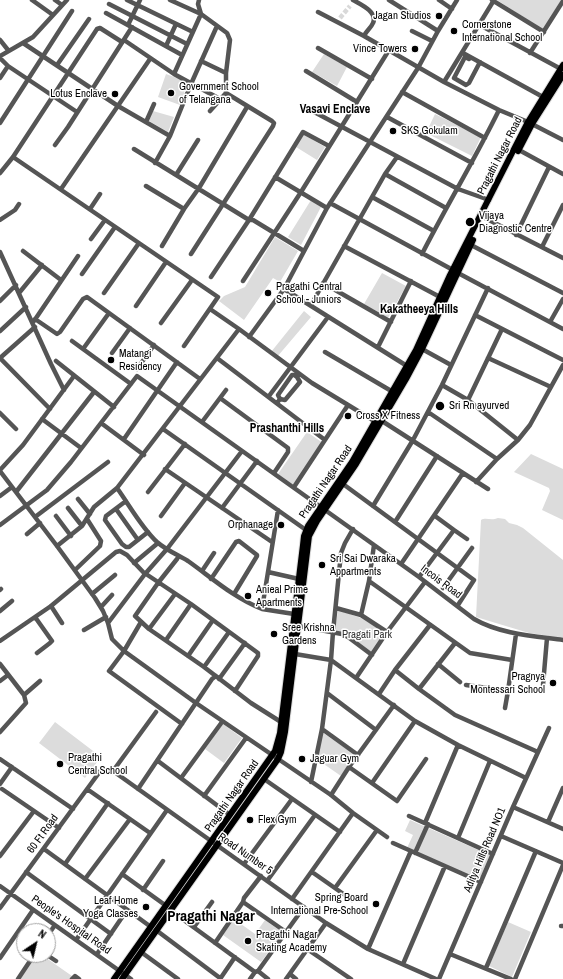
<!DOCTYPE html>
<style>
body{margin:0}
#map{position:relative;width:563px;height:979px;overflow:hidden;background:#fff;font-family:"Archivo Narrow",sans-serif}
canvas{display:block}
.north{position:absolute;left:16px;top:923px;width:40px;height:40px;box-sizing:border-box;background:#fff;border:1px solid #999;border-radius:50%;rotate:35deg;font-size:11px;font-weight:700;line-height:16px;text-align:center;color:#000}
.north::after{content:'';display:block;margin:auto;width:14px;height:18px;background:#000;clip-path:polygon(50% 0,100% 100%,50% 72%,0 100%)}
</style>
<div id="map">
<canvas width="563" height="979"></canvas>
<div class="north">N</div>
</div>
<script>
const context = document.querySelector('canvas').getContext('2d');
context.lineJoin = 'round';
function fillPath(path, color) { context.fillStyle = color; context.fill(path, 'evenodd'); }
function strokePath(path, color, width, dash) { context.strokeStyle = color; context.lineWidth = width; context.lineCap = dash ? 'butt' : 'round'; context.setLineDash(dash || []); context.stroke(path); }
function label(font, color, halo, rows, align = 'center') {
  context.font = font + ' "Archivo Narrow",sans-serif'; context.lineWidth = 3; context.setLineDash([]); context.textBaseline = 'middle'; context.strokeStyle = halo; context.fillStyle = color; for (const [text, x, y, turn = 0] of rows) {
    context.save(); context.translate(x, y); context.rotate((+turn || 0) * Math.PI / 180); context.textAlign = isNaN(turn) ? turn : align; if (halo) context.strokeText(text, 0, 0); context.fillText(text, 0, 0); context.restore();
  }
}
fillPath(new Path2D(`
 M497,0H561L543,30Z
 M324,54L347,67L337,86L312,72Z
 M166,74L188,82L180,105L158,97Z
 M153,111L174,117L168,132L149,121Z
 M435,114L481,137L472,156L426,133Z
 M303,134L325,147L317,160L296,147Z
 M311,200L321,207L301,245L288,237Z
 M275,237L298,251L280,282L273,278L244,320L219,301L224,296L245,287Z
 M382,273L406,286L388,318L364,304Z
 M304,311L311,317L277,357L271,352Z
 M307,432L323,443L293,485L278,474Z
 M531,454L563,469V520L542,510L550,491L549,488L514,472Z
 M498,518L505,519L509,523L517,525L523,528L563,560V638L529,633L476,617L481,520C486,517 491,521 498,518Z
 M338,610L361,618L386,633L372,652L335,631Z
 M55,722L101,757L85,778L39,743Z
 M223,724L242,738L224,763L205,749Z
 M322,732L355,755L341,776L318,760Z
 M410,820L490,855L479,880L407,848L413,835L405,831Z
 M234,919L255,934L265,920L283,933L261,962L223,935Z
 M508,922L531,932L512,977L489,966Z
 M36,955H42L72,976L70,979H19Z`), '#dcdcdc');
strokePath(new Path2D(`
 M340,18L350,6`), '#d9d9d9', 4.5, [4.5, 2]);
const major = new Path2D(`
 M518,151L532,124L563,75
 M114,979L275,751L280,733L303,545L304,536L308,526L352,462L416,350L450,275L512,153L528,122L563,65
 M122,979L278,759L281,752L285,732L309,536L317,521L356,464L406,379L422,349L473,240`);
strokePath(major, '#dbdbdb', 8);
strokePath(new Path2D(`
 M32,0L53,15
 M55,0L62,5
 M127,0L193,32
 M170,0L201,14L227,33L230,40L226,73V93L210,111
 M353,0C360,4 378,12 373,23C371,28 366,31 364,36
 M389,0L438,31
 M439,0L452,9
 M492,0L544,32
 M109,4L187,44
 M318,12L364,36L444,82L499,110L528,122L563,140
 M106,13L182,55
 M478,24L561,69
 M128,25L140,0
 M412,31L432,41
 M0,40L8,50
 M124,40L174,74L220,99
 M23,43L118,106L170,136
 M166,46L176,24
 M318,48L372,79
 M463,53L543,97
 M530,53L563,1
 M0,56L33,37L67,0
 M0,58L8,66L77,112
 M469,59L465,57L454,78L466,85L469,83L480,62
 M201,61L226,73
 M57,65L89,19
 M306,71L357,102
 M174,74L201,14L198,4L199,0
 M0,78L8,66
 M444,82L494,0
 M402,92L485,138
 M303,106L458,189L489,200
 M387,117L472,163
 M146,122L154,104
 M0,123L72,11
 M55,145L68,127L132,27
 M134,149L249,220H253L304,251
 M519,150L563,174
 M13,157L218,297L184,346
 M155,163L170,136L191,84L217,26
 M0,173L13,157L97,29L100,28L122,42
 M385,174L446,208
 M176,175L198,140
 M275,177L327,208
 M146,186L184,209
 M61,189L150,59
 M372,197L434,231
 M330,203L453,270
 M90,209L100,194
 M485,218L563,258
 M0,220L15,210L19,204
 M516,235L549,167
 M91,239L105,220
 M471,245L563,293
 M162,246L184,209L199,188L247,107
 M344,246L440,297
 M542,247L563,205
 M23,251L61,280
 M0,252L51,364L64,390
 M191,254L273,126L274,123L272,121L226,93
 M422,254C447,205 475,159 499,110
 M458,273L563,329
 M82,274L115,227
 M211,277L249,220L303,132L329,146
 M243,281L301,192L389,50
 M323,283L391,322
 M284,289L407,366
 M19,293L42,265
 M104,293L139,243
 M0,301L16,285
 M311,305L385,174L397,157
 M136,306L166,262
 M210,309L239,329L312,383L376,422
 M475,315L563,360
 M35,319L57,334L60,332L83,299L87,297L200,379
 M34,321L78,256
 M550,322L563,299
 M161,323L192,280
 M0,331L26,307
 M249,337L284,289L327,208L418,68L438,31L457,0
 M72,341L131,384
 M378,347L411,281
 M83,349L109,313
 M422,349L451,365
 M325,352L393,392
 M112,353L130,328
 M0,358L50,409
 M0,358L35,327
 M217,358L325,440
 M488,358L551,387
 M56,361L114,407
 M137,369L154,345
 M442,385L468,400L518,440
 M269,396L328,317
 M220,398L288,448V452L274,473
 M280,399L278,395L292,375H294L297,377
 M468,400L502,329
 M277,403L280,399L285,400L300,382L297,377L299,374
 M428,412L497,459
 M0,413L16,429
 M42,419L81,448
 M382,421L488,489
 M202,422L226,390
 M101,423L144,455
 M163,429L306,530
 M124,439L177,362
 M165,469L272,542
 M0,470L23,445L74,376
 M0,471L57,546L95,598L103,611L108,623L112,639L124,651L196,703L331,795L353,813L387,837
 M476,482L497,459L518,440L530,425L563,365
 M343,484L474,580L458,605
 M294,487L348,405
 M117,488C130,506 141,527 157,542C166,550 178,555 188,561C212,578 234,598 262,609
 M16,492L94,392
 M148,492L185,444
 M0,496L12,487
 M78,499L90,514
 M126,501L106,516L105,520L122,544L126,547H129L148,532
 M373,506L413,440L442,385L488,288
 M68,508L82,526
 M222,508L257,461
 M116,509L138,540
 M278,510L262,609L294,614
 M56,516L71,536
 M161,516L185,483
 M435,516L454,530
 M35,517L108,462
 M395,522L437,456
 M0,525L47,490L71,462L137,376L419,577L474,619C500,634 533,636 563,640
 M27,534L40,523
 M57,546L82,526L94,507L117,488L239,329
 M177,559L158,583L135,616L149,629L204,667L251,703L281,722
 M134,563L158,543
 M401,564L463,473
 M75,570L100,546L101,541L87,519
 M202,571L214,553
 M268,572L299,579
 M146,574L191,604L258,653V656L235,691
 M419,577L454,530L467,539
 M211,579L236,542L239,541L257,555V556L234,594
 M369,581L470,653L512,660
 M443,588L472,548
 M0,590L1,589
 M92,594L115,575
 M51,606L62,623
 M101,607L112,595
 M336,608L361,615L387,632
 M0,611L12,601
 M361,615L369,581L374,545
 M35,617L52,641L50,643L37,653
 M141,622L124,651L109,671L182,724
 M108,623L145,574L167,549L242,451
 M298,626L342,634L348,637L372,655
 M149,629L175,594
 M84,630L106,617
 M166,640L191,604
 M0,641L51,606L116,552L120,551L127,555L145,574
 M295,654L331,660L415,721L458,745L526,778
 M188,656L213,620
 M0,664L24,695L26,703L0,732
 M438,664L460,682
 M204,667L229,632
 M395,670L419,689L455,715L538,752
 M356,678L387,632L425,582
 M219,679L245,643
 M0,681L8,675
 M466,685L508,691L516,634
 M543,685L547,638
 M419,689L455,643
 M327,693L376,730
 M379,694L395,670L430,625
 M24,695L40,681
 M505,708L508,691
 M156,712L113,771L326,923L368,949L436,979
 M322,729L358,755
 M0,759L73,809
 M158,761L230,815
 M349,767L397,801L426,759
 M181,778L222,722
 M264,779L340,832
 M311,782L322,729L331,660L333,632L341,553L345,543L353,529
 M372,783L415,721
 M0,784L12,767
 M2,789L59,828
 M87,789L150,833
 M138,789L212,679L216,676
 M331,795L349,767L394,705
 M204,796L246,738
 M513,807L563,829
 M409,816L493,854
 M548,822L563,788
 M425,823L458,745
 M501,836L563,863
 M458,838L490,761
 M393,843L481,882
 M44,849L151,927
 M415,853L428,824
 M0,856L34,811
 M65,864L108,803
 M244,864L292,799
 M26,872L111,934
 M312,872L352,900
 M122,874L165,905
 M85,879L130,819
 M267,881L315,815
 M0,886L131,979
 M335,888L377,830
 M143,890L163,861
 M292,899L353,813
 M243,902L286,932L258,971
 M0,908L101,770
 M170,910L255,972L258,971L268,979
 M561,926H563
 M194,927L212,902
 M156,930L220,978
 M286,932L304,907
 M48,935L55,925
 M76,940L167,810
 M215,943L243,902L244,898L261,876
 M307,949L351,979
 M368,949L411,851
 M141,952L178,979
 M97,954L127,910
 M450,954L511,979
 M47,955L56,961
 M0,958L33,910
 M403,964L445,866
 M486,968L536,851
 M290,974L296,979
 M18,979L34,955
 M72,979L75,976L79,979
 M220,979L235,957
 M250,979L255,972
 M286,979L326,923
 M439,979L513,807L549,728
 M515,979L563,865`), '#555', 4.5);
strokePath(major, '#000', 6);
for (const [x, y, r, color] of [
 [439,16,4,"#000"],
 [454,31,4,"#000"],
 [415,49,4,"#000"],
 [171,93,4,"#000"],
 [115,94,4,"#000"],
 [393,131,4,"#000"],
 [470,222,5,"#000"],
 [268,293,4,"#000"],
 [111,360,4,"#000"],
 [440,406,5,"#000"],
 [348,416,4,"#000"],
 [281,525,4,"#000"],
 [322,565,4,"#000"],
 [248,596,4,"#000"],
 [274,634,4,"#000"],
 [553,683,4,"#000"],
 [302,759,4,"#000"],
 [60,764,4,"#000"],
 [250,820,4,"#000"],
 [376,904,4,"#000"],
 [146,907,4,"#000"],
 [248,941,4,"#000"]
]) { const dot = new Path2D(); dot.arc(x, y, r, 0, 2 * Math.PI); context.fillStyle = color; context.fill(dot); strokePath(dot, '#fff', 1.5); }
label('11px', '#000', '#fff', [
 ["Jagan Studios",431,16,"right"],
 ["Cornerstone",462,25],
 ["International School",462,38],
 ["Vince Towers",407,49,"right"],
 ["Government School",179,87],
 ["of Telangana",179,100],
 ["Lotus Enclave",107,94,"right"],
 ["SKS Gokulam",401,131],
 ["Vijaya",479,216],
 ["Diagnostic Centre",479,229],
 ["Pragathi Central",276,287],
 ["School - Juniors",276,300],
 ["Matangi",119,354],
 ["Residency",119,367],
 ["Sri Rn ayurved",449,406],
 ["Cross X Fitness",356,416],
 ["Orphanage",273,525,"right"],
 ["Sri Sai Dwaraka",330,559],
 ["Appartments",330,572],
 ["Anieal Prime",256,590],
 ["Apartments",256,603],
 ["Sree Krishna",282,628],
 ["Gardens",282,641],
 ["Pragnya",545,677,"right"],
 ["Montessari School",545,690,"right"],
 ["Pragathi",68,758],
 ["Central School",68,771],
 ["Jaguar Gym",310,759],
 ["Flex Gym",258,820],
 ["Spring Board",368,898,"right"],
 ["International Pre-School",368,911,"right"],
 ["Leaf Home",138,901,"right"],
 ["Yoga Classes",138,914,"right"],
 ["Pragathi Nagar",256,935],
 ["Skating Academy",256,948]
], 'left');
label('11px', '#000', '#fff', [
 ["Pragathi Nagar Road",500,156,-63],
 ["Pragathi Nagar Road",326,482,-56],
 ["Incois Road",441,582,37],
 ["Pragathi Nagar Road",232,796,-55],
 ["60 Ft Road",43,834,-54],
 ["Aditya Hills Road NO1",485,850,-67],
 ["Road Number 5",245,854,35],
 ["People's Hospital Road",71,925,35]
]);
label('11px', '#333', '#fff', [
 ["Pragati Park",367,635]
]);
label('bold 12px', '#000', '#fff', [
 ["Vasavi Enclave",335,110],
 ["Kakatheeya Hills",419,310],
 ["Prashanthi Hills",287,429]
]);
label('bold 15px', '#000', '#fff', [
 ["Pragathi Nagar",211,917]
]);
</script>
